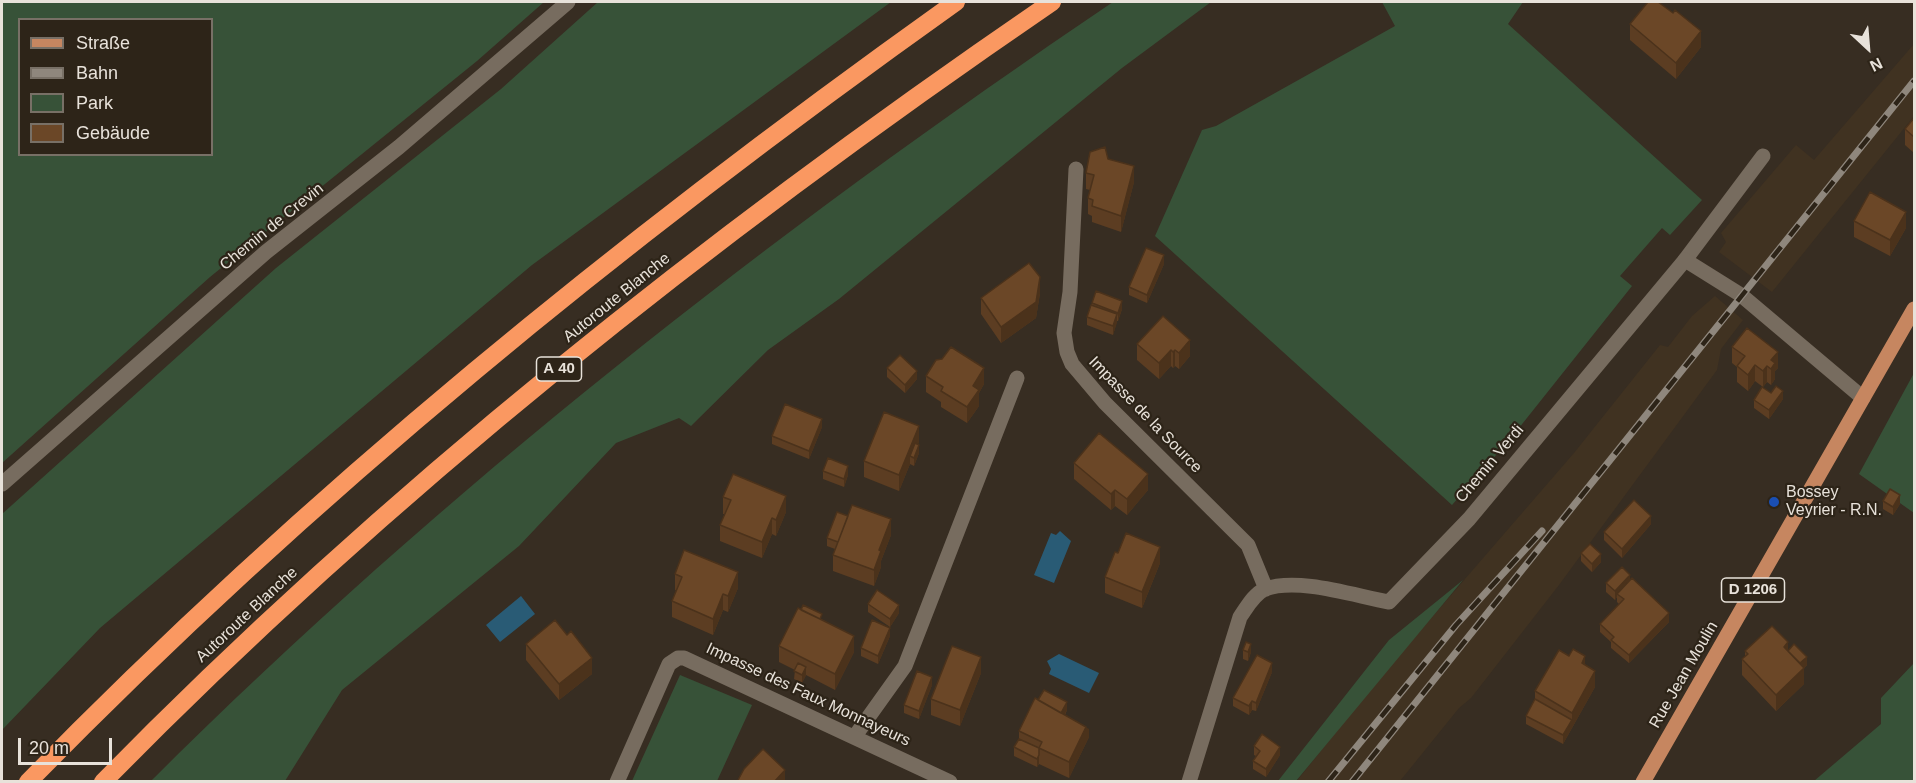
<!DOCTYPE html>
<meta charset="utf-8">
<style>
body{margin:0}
#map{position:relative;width:1916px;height:783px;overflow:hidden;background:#372d22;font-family:Arial,sans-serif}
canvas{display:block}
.frame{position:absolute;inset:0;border:3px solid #e8e2da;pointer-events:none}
.legend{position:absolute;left:18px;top:18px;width:195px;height:138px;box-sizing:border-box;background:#2d2418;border:2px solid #787066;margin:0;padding:8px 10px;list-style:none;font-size:18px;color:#e8e2da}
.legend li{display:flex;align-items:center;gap:12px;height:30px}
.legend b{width:30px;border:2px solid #787066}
.north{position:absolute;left:1838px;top:18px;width:60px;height:60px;-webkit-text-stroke:4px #2d2418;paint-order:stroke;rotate:154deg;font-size:16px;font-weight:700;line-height:24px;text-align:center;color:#e8e2da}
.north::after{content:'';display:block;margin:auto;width:21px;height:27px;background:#e8e2da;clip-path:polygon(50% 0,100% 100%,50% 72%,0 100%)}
.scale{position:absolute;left:18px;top:738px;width:94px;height:27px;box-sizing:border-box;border:3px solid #e8e2da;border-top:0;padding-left:8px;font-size:18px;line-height:21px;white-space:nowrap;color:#e8e2da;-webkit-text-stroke:4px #2d2418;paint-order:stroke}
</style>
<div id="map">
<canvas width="1916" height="783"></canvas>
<div class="frame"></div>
<ul class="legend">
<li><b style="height:8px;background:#c68660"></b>Straße</li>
<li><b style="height:8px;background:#8f877d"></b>Bahn</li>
<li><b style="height:16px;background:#375238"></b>Park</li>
<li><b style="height:16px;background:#6b4727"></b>Gebäude</li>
</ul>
<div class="north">N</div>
<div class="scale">20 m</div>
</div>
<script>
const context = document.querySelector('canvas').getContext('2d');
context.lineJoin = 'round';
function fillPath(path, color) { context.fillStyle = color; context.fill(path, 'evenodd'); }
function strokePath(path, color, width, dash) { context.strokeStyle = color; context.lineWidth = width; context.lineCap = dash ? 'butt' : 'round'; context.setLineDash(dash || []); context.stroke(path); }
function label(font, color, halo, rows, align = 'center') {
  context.font = font + ' Arial,sans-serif'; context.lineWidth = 4.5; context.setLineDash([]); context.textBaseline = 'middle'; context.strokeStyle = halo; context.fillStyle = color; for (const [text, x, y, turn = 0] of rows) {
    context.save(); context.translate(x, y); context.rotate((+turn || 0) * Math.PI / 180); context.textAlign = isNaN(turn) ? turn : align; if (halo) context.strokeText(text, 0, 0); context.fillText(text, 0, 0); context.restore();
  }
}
fillPath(new Path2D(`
 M1914,44V116L1772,292L1719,252L1726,242L1721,233L1796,145L1814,160Z
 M1715,296L1743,320L1721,349L1717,370L1559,585L1471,698L1459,708L1400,781L1296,782L1375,683L1574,453L1660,345L1668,347L1692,316Z`), '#403221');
fillPath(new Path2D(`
 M2,2H544L477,61L210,277L2,463ZM20,20H212V154H20Z
 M598,2H891L532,265L100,628L2,730V514L276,268L501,89Z
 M1113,2H1211L1122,68L839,299L768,350L691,426L679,418L616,443L519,546L342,690L285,781H151C444,489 771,233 1113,2Z
 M1382,2H1523L1508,24L1702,200L1670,235L1662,228L1620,276L1632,286L1511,438L1452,505L1155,236L1202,130L1216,126L1395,26Z
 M1914,373V513L1859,474Z
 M1463,580L1296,781H1278L1389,640Z
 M1914,663V781H1814L1881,724V698Z
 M680,675L752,705L717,781H632Z`), '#375238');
fillPath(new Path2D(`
 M1060,531L1071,541L1054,583L1034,575L1051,533L1056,535Z
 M521,596L535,614L500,642L486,625Z
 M1059,654L1099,673L1089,693L1049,674L1051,669L1047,661Z`), '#295b75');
strokePath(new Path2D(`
 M1685,260L1763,156
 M855,736L905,666L1017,378`), '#776c5f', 15);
strokePath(new Path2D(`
 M1076,169L1070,292L1064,333L1067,352L1072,364L1105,403L1248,545L1266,589
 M2,484L266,252L399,147L568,2
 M617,782L669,664L678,658H684L950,782
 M1189,782L1240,617C1247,607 1254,594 1265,589C1299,577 1355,596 1389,602L1469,519L1685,260L1741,295L1863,398`), '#776c5f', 15);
strokePath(new Path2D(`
 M1643,782L1914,309`), '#c68660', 15);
strokePath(new Path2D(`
 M28,782C312,491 626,237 956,2
 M103,782C390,489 714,233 1052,2`), '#fa9861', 18);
const rail = new Path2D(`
 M1328,782L1456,625L1542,531
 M1352,782L1914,81`);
strokePath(rail, '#8f877d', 7);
strokePath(rail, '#2d2418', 4.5, [14]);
fillPath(new Path2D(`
 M1630,24L1701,47L1676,79L1630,40Z
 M1914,118V153L1905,145V129Z
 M1108,159L1134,182L1121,232L1092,222V216L1088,214V198L1090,190L1086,189V173Z
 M1854,221L1906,228L1890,256L1854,237Z
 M1164,264L1147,303L1129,295V287Z
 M1040,293L1036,318L1001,343L981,314V298Z
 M1092,303L1122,309L1118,321H1117L1113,335L1087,325V317Z
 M1163,316L1190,356L1179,369L1175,366L1173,368L1171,366L1159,379L1137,360V344Z
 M1732,347L1778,368L1775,371V379L1771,385L1767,382L1763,387L1755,381L1748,391L1737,382V367L1732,363Z
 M887,368L917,379L905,393L887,377Z
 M926,376L984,384L979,393V406L967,423L941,407V402L926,392Z
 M1771,393L1783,399L1769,419L1754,408V400Z
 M822,427L809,459L772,444V436Z
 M919,442L918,444L919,453L914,466L910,464L899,491L864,477V461Z
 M1074,463L1148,490L1127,515L1115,506L1111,510L1074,479Z
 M823,471L848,475L844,487L823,479Z
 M723,497L786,512L776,536L772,534L762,558L720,541V525L725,514H723Z
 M1883,501L1900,504L1893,515L1883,509Z
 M1651,524L1622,558L1604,540V532Z
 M891,535L881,561V567L874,586L833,571V555L835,549L827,546V538Z
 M1581,553L1601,562L1592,572L1581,561Z
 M1160,563L1142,608L1105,593V577Z
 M675,574L738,588L728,612L723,610L713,635L672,617V601L676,590H675Z
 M1630,580L1669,622L1629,663L1611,648V642L1600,632V624L1619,604L1617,602V597L1615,600L1606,592V583Z
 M868,604L899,613L890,627L868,612Z
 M822,620L854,652L835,690L806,675L802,683L794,679L795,670L779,662V646Z
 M890,636L878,664L861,656V648Z
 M526,644L592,674L559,700L526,660Z
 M1243,650L1251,652L1248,661L1243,659Z
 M1745,651H1788L1807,665L1804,668V684L1776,711L1742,675V659L1745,656Z
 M1585,665L1595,687L1563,744L1526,724V716L1535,699V691Z
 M1272,672L1256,711L1252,710L1249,715L1233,706V698Z
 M981,673L960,726L931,715V699Z
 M932,685L919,719L904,713V705Z
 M1038,700L1067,710L1065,715L1089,737L1069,778L1039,764L1037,767L1014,756V747L1019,739V731Z
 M1254,746L1280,755L1266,777L1253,769V761L1256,756L1254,755Z`), '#5c3d22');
fillPath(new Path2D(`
 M1701,31V47L1676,79V63Z
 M1134,166V182L1121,232V216Z
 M1906,212V228L1890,256V240Z
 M1164,255V264L1147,303V295Z
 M1040,277V293L1036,318L1001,343V327Z
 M1122,301V309L1118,321V313Z
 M1117,314V323L1113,335V326Z
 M1190,340V356L1179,369V353Z
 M1171,350V366L1159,379V363Z
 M1175,350V366L1173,368V352Z
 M1778,352V368L1775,371V379L1771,385V360Z
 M1755,365V381L1748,391V375Z
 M1767,366V382L1763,387V371Z
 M984,368V384L979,393V406L967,423V407L973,386Z
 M917,371V379L905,393V385Z
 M1783,391V399L1769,419V410Z
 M822,419V427L809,459V451Z
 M919,426V442L913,457L910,456V464L899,491V475Z
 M919,445V453L914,466V458Z
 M848,466V475L844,487V479Z
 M1148,474V490L1127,515V499Z
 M1115,490V506L1111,510V494Z
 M1900,495V504L1893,515V507Z
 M786,496V512L776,536V520Z
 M1651,516V524L1622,558V549Z
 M772,518V534L762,558V542Z
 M891,519V535L881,561V567L874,586V570L879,550Z
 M1160,547V563L1142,608V592Z
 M1601,554V562L1592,572V564Z
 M738,572V588L728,612V596Z
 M1630,575V584L1617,594V597L1615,600V591Z
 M723,594V610L713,635V619Z
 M899,605V613L890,627V619Z
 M1669,613V622L1629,663V655Z
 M890,628V636L878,664V656Z
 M854,636V652L835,690V674Z
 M1788,642V658L1784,647Z
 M1251,644V652L1248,661V652Z
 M1585,656V672L1582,663Z
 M981,657V673L960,726V710Z
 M1807,657V665L1796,675V667Z
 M592,658V674L559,700V684Z
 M1272,663V672L1256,711V703Z
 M806,667V675L802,683V675Z
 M1804,668V684L1776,711V695Z
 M1595,671V687L1563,744V735L1572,720V713Z
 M932,677V685L919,719V711Z
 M1252,701V710L1249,715V706Z
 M1067,702V710L1060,723V714Z
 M1086,727L1089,729V737L1069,778V762Z
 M1280,747V755L1266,777V769Z
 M1039,755V764L1037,767V759Z
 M785,770V782H774Z`), '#4b321b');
const building = new Path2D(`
 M1648,2H1658L1673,13L1675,10L1701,31L1676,63L1630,24Z
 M1914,118V137L1905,129Z
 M1105,147L1108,159L1134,166L1121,216L1092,206L1093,200L1088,198L1094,175L1086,173L1090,152Z
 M1870,192L1906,212L1890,240L1854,221Z
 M1146,248L1164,255L1147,295L1129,287Z
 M1029,263L1040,277L1036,302L1001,327L981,298Z
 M1096,291L1122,301L1118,313L1092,303Z
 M1091,305L1117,314L1113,326L1087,317Z
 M1163,316L1190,340L1179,353L1175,350L1173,352L1171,350L1159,363L1137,344Z
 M1747,328L1778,352L1771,360L1775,363L1771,369L1767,366L1763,371L1755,365L1748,375L1737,366L1745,356L1732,347Z
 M951,347L984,368L973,386L979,390L967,407L941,391L943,387L926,376L936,360L942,359Z
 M900,355L917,371L905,385L887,368Z
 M1776,386L1783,391L1769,410L1754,400L1762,387L1771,393Z
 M785,404L822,419L809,451L772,436Z
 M884,412L919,426L899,475L864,461Z
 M1099,433L1148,474L1127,499L1115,490L1111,494L1074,463Z
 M915,443L919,445L914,458L910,456Z
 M828,458L848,466L844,479L823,471Z
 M733,474L786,496L776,520L772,518L762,542L720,525L731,500L723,497Z
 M1890,489L1900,495L1893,507L1883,501Z
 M1634,500L1651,516L1622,549L1604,532Z
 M852,505L891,519L879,550L881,551L874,570L833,555Z
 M837,512L848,516L838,542L827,538Z
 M1126,533L1160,547L1142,592L1105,577L1115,552L1118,553Z
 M1590,544L1601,554L1592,564L1581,553Z
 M684,550L738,572L728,596L723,594L713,619L672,601L682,577L675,574Z
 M1622,567L1630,575L1615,591L1606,583Z
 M1632,578L1669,613L1629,655L1611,640L1614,637L1600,624L1624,599L1617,594Z
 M877,590L899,605L890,619L868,604Z
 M803,605L822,614L820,619L801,610Z
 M798,608L854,636L835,674L779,646Z
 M555,620L567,635L571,631L592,658L559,684L526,644Z
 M872,620L890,628L878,656L861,648Z
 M1772,626L1788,642L1784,647L1804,668L1776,695L1742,659L1748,654L1745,651Z
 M1246,642L1251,644L1248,652L1243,650Z
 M1794,644L1807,657L1800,663L1788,651Z
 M952,646L981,657L960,710L931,699Z
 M1573,649L1585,656L1582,663L1595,671L1572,713L1535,691L1559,650L1569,656Z
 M1257,655L1272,663L1256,703L1252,701L1249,706L1233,698Z
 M798,663L806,667L802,675L794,671Z
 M917,671L932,677L919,711L904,705Z
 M1044,690L1067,702L1061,713L1038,700Z
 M1035,698L1086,727L1069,762L1039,748L1042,742L1019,731Z
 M1535,699L1572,720L1563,735L1526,716Z
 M1262,734L1280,747L1266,769L1253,761L1260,751L1254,746Z
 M1019,739L1039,748V755L1037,759L1014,747Z
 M763,749L785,770L774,782H737L744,769Z`);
fillPath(building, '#6b4727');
strokePath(building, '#4b321b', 1.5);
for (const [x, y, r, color] of [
 [1774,502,6,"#1a4fb4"]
]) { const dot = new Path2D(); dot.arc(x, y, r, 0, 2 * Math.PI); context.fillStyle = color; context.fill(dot); strokePath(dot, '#2d2418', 2); }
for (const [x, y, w] of [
 [559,369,45],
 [1753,590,63]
]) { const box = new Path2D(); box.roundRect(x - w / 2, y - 12, w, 24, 4.5); context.fillStyle = '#2d2418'; context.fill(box); strokePath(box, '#e8e2da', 1.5); }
label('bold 15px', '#e8e2da', null, [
 ["A 40",559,369],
 ["D 1206",1753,590]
]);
label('16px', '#e8e2da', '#2d2418', [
 ["Chemin de Crevin",272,227,-39],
 ["Autoroute Blanche",617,298,-39],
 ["Impasse de la Source",1145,415,46],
 ["Chemin Verdi",1490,464,-50],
 ["Autoroute Blanche",247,615,-43],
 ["Rue Jean Moulin",1684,675,-60],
 ["Impasse des Faux Monnayeurs",808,695,25]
]);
label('16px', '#e8e2da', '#2d2418', [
 ["Bossey",1786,493],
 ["Veyrier - R.N.",1786,511]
], 'left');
</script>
